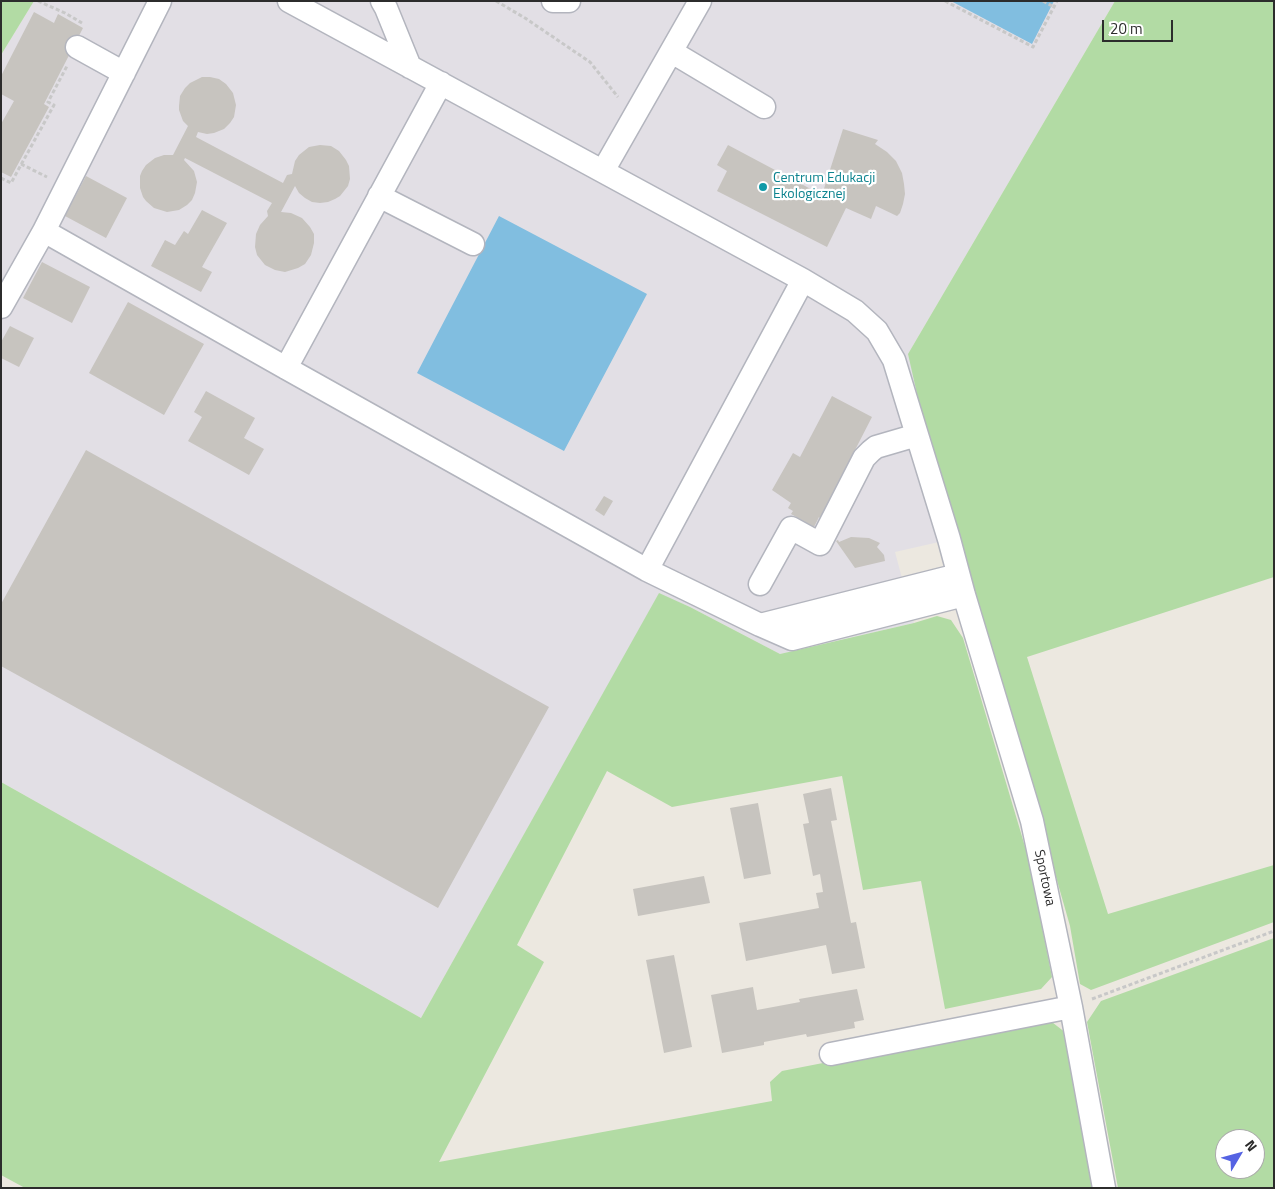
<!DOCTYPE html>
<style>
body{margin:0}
#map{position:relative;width:1275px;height:1189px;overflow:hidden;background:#ece8e0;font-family:"Titillium Web",sans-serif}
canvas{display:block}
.frame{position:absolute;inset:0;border:2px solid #2c2c2c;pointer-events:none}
.north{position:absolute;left:1215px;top:1129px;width:50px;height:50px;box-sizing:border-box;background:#fff;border:1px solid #ababab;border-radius:50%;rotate:53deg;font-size:14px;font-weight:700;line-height:20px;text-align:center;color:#2c2c2c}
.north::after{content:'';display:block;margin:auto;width:18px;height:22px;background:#5563e3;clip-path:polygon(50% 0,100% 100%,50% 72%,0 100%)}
.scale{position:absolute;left:1102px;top:20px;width:71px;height:22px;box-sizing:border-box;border:2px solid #2c2c2c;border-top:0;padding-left:6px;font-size:15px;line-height:18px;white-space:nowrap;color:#2c2c2c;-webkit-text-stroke:4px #fff;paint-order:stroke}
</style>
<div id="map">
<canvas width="1275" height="1189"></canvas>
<div class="frame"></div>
<div class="north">N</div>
<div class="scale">20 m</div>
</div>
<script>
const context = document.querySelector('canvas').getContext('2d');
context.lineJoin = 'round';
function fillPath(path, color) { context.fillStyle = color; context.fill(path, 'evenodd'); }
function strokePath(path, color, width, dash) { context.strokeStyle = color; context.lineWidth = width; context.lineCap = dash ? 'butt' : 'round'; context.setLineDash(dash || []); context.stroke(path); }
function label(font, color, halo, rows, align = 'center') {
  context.font = font + ' "Titillium Web",sans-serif'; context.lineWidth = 4.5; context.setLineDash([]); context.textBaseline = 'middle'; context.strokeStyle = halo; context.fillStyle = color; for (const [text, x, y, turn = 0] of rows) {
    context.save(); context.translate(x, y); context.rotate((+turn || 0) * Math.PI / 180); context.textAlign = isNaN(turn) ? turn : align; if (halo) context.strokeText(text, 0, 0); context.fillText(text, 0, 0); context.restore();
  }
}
fillPath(new Path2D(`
 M34,1H1115L908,354L961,537L895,552L914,623L780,654L690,607L659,594L421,1018L1,782V55Z`), '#e2dfe5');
fillPath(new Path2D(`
 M1,1H34L1,55Z
 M1115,1H1274V577L1027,657L1108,914L1274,865V922L1091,990L1080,984L1070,926L969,572L958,575L908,354Z
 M659,593L690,607L780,654L914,623L937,616L951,620L963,638L1029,860L1052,977L1041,989L945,1009L921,881L863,890L842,776L672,807L607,771L517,945L544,962L439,1162L772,1101L770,1082L782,1071L1048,1019L1066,1033L1094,1188H25L1,1175V782L421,1018Z
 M1274,938V1188H1118L1087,1022L1101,1001ZM1225,1139H1255V1169H1225Z`), '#b2dba4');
fillPath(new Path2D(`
 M951,1H1054L1032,44Z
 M499,216L647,294L564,451L417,373Z`), '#81bee0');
fillPath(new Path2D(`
 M34,12L54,23L58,14L83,28L44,104L49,107L11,177L1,172V124L14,101L1,94V76Z
 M202,77H210L219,79L226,84L233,93L236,105L234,117L230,123L224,129L214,133L207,134L198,132L196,137L283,183L287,175L292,174L295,161L299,155L309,147L320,145L331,146L339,151L346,160L349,166L350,179L348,186L340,196L335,199L328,202L320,203L312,202L305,198L299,193L295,186L281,212L291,213L302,218L310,227L314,234V243L311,255L305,264L298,268L285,272L275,270L265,265L257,255L255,247L256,234L260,225L268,216L267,211L272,203L185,158L184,160L194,171L197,182L195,193L192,200L187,205L179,210L167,212L154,208L146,201L143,197L140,188V176L142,171L146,165L155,158L164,155H173L188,126L183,121L179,110V106L180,96L185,88L190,83Z
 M843,129L878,140L875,144L887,152L896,161L902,173L904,184L905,194L903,204L900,213L897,216L876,206L871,219L846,208L827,247L717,191L727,171L717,165L728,145L822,195Z
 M86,176L127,198L106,238L65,216Z
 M202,210L227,223L202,267L212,272L201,292L151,266L165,240L175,245L184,231L188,234Z
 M42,262L90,287L72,323L23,298Z
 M128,302L204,344L164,415L89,373Z
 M10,326L34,338L19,367L1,358V342Z
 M206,391L255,418L244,438L264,449L249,475L188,441L202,417L194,412Z
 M832,396L872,417L820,518L819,517L814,527L791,514L793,511L788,508L791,503L772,490L793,453L800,457Z
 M86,450L549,707L438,908L1,666V604Z
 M604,496L613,501L604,516L595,510Z
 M851,537L869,538L880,543L877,547L884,555L885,561L855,568L836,541L838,540L839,542Z
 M831,788L837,820L831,821L851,923L856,922L865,968L832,974L826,945L746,961L739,923L819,908L816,893L823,892L820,874L813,876L803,824L809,823L803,794Z
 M758,803L771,874L744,879L730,808Z
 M704,876L710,903L638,916L633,889Z
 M674,955L692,1047L664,1053L646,960Z
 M753,987L757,1010L800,1002L799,999L857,989L864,1020L854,1022L855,1028L807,1037L806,1034L764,1042V1045L722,1053L711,995Z`), '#c7c4bf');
const minor = new Path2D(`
 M289,1L803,280L855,311L877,331L894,360L949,539L964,595L1032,821L1071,1007L1104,1188
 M382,1L386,8L410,67
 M553,1H569
 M77,47L124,73
 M672,52L764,107
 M603,171L700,1
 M379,196L473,244
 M44,231L286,368L647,570L760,625L958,575
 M1,307L44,231L160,1
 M286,368L441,83
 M647,570L803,280
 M760,584L791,528L820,544L864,458L871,451L876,447L917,435
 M760,625L792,639L964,595
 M831,1054L1071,1007`);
strokePath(minor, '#b3b5be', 25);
strokePath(new Path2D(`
 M38,1L65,13L82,23
 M496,1L525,18L590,62L618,97
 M945,1L1033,47L1057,1
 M1043,1L1054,7
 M21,164L47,177
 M1,178L11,183L54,105L48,102L67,66
 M1092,999L1274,931`), '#c8c8c8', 3, [4, 2.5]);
strokePath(minor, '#fff', 22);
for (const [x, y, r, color] of [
 [763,187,5,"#0f9aa8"]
]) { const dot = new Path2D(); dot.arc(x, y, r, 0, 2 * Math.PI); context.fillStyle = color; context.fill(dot); strokePath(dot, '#fff', 2); }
label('14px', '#0d838f', '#fff', [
 ["Centrum Edukacji",773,179],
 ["Ekologicznej",773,195]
], 'left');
label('14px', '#2c2c2c', '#fff', [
 ["Sportowa",1044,878,78]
]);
</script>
